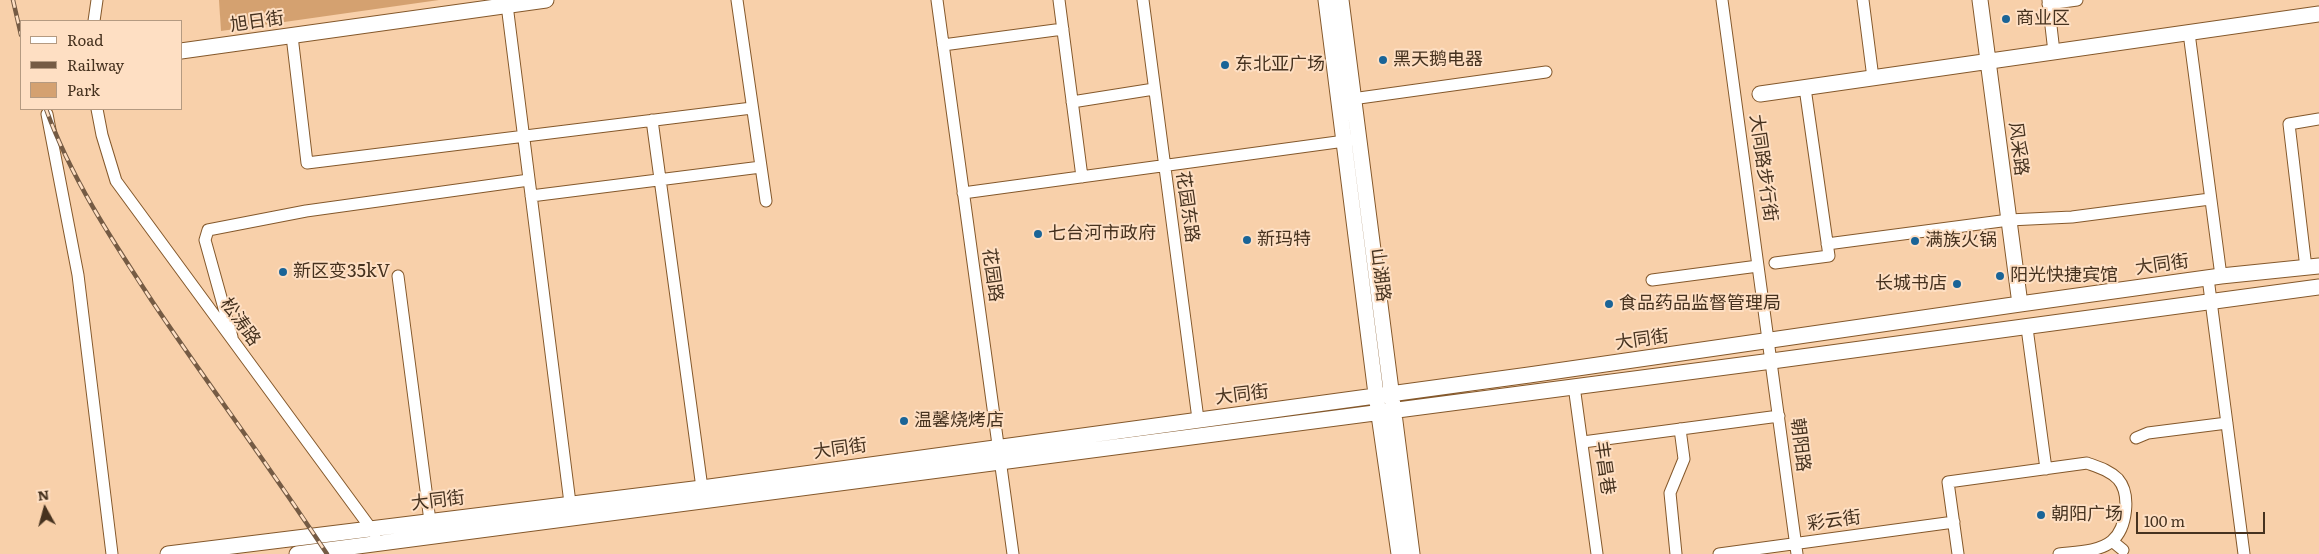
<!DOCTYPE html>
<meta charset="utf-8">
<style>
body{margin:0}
#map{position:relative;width:2319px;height:554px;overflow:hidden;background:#f8d0aa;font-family:Literata,serif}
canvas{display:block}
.legend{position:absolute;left:20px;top:20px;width:162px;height:90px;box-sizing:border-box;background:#fedfc3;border:1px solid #b49a81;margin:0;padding:6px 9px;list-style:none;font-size:15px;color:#46321f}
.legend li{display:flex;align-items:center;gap:10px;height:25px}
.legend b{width:25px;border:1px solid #b49a81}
.north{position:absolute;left:20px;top:484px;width:50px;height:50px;-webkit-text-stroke:4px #fedfc3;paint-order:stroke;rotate:353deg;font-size:14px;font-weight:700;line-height:20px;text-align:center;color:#46321f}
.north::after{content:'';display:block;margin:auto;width:18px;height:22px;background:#46321f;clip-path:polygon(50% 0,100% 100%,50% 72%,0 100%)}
.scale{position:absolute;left:2136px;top:512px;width:129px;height:22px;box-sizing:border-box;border:2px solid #46321f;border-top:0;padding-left:6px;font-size:15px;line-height:18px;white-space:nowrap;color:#46321f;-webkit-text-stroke:4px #fedfc3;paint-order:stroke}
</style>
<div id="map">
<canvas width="2319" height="554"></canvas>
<ul class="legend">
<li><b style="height:6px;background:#fff"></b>Road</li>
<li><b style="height:6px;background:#755b44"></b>Railway</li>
<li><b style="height:14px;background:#d4a170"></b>Park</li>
</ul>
<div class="north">N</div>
<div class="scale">100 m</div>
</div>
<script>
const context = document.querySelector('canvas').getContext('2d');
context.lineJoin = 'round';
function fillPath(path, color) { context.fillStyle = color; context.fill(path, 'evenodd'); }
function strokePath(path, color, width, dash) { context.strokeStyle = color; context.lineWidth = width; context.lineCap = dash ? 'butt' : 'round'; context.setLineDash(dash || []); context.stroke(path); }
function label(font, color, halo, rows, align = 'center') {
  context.font = font + ' Literata,"Noto Sans SC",serif'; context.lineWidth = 4; context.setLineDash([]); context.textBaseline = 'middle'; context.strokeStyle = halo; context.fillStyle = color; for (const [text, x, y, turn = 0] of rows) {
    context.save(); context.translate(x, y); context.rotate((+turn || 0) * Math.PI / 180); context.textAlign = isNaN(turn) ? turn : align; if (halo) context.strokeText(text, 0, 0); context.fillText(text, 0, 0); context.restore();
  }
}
fillPath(new Path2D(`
 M219,0H439L221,31Z`), '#d4a170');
const minor = new Path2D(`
 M737,0L766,201
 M937,0L1013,554
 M1059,0L1082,177
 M1143,0L1198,419
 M1722,0L1797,554
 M1863,0L1873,78
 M2048,0L2054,52
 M2048,4L2077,0
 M507,5L570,503
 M94,21L97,0
 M2189,33L2221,276
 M292,36L307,163L752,108
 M943,45L1063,29
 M1352,99L1546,72
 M1072,102L1154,89
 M97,109L102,135L116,181L375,534
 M47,114L78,275L112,554
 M652,120L702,488
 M963,193L1352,140
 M531,196L761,167
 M1827,244L2009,220L2072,217L2210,199
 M1775,263L1829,256L1805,88
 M2306,268L2289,124L2319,119
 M398,276L430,521
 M2208,278L2244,554
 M1652,280L1758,266
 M2027,328L2046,469
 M232,337L205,240L208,230L306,211L529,180
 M1574,386L1597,554
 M2136,438L2148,433L2227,423
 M1583,442L1779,416
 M2112,541L2123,550
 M1676,554L1670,493L1684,459L1680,429
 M1719,554L1954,522
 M1958,554L1948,482L2087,463C2098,467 2109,470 2118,479C2131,494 2127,528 2112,541C2099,552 2076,552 2059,554`);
const major = new Path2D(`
 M1326,0L1376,394L1399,554
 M1341,0L1412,554
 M1980,0L2020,304
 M181,51L546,0
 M1760,94L2319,14
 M168,554L702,488L1529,375L2020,304L2221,276L2319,266
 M297,554L1772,361L2319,287`);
strokePath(minor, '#84582b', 13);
strokePath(major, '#84582b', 17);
strokePath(minor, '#fff', 11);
strokePath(major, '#fff', 15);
const rail = new Path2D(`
 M13,0L21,35
 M46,109C71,178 112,240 152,301C209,386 271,468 327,554`);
strokePath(rail, '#755b44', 4.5);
strokePath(rail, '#fedfc3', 2.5, [8]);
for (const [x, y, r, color] of [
 [2006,19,5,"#1a6497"],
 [1383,60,5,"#1a6497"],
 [1225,65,5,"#1a6497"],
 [1038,234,5,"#1a6497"],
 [1247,240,5,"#1a6497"],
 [1915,241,5,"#1a6497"],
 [283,272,5,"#1a6497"],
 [2000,276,5,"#1a6497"],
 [1957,284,5,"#1a6497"],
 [1609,304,5,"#1a6497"],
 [904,421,5,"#1a6497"],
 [2041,515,5,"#1a6497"]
]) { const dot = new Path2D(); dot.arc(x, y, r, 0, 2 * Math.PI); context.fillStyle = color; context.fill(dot); strokePath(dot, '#fedfc3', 2); }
label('18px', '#46321f', '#fedfc3', [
 ["商业区",2016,19],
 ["黑天鹅电器",1393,60],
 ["东北亚广场",1235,65],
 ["七台河市政府",1048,234],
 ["新玛特",1257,240],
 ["满族火锅",1925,241],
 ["新区变35kV",293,272],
 ["阳光快捷宾馆",2010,276],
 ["长城书店",1947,284,"right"],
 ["食品药品监督管理局",1619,304],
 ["温馨烧烤店",914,421],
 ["朝阳广场",2051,515]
], 'left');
label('18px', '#46321f', '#fedfc3', [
 ["旭日街",257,22,-8],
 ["风采路",2018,149,83],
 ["大同路步行街",1763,168,82],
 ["花园东路",1187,207,82],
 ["大同街",2162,265,-8],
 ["花园路",992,275,82],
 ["山湖路",1380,275,83],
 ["松涛路",240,322,54],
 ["大同街",1642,340,-8],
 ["大同街",1242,395,-7],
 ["朝阳路",1800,445,83],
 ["大同街",840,449,-8],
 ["丰昌巷",1604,468,82],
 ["大同街",438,501,-7],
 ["彩云街",1834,521,-8]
]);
</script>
